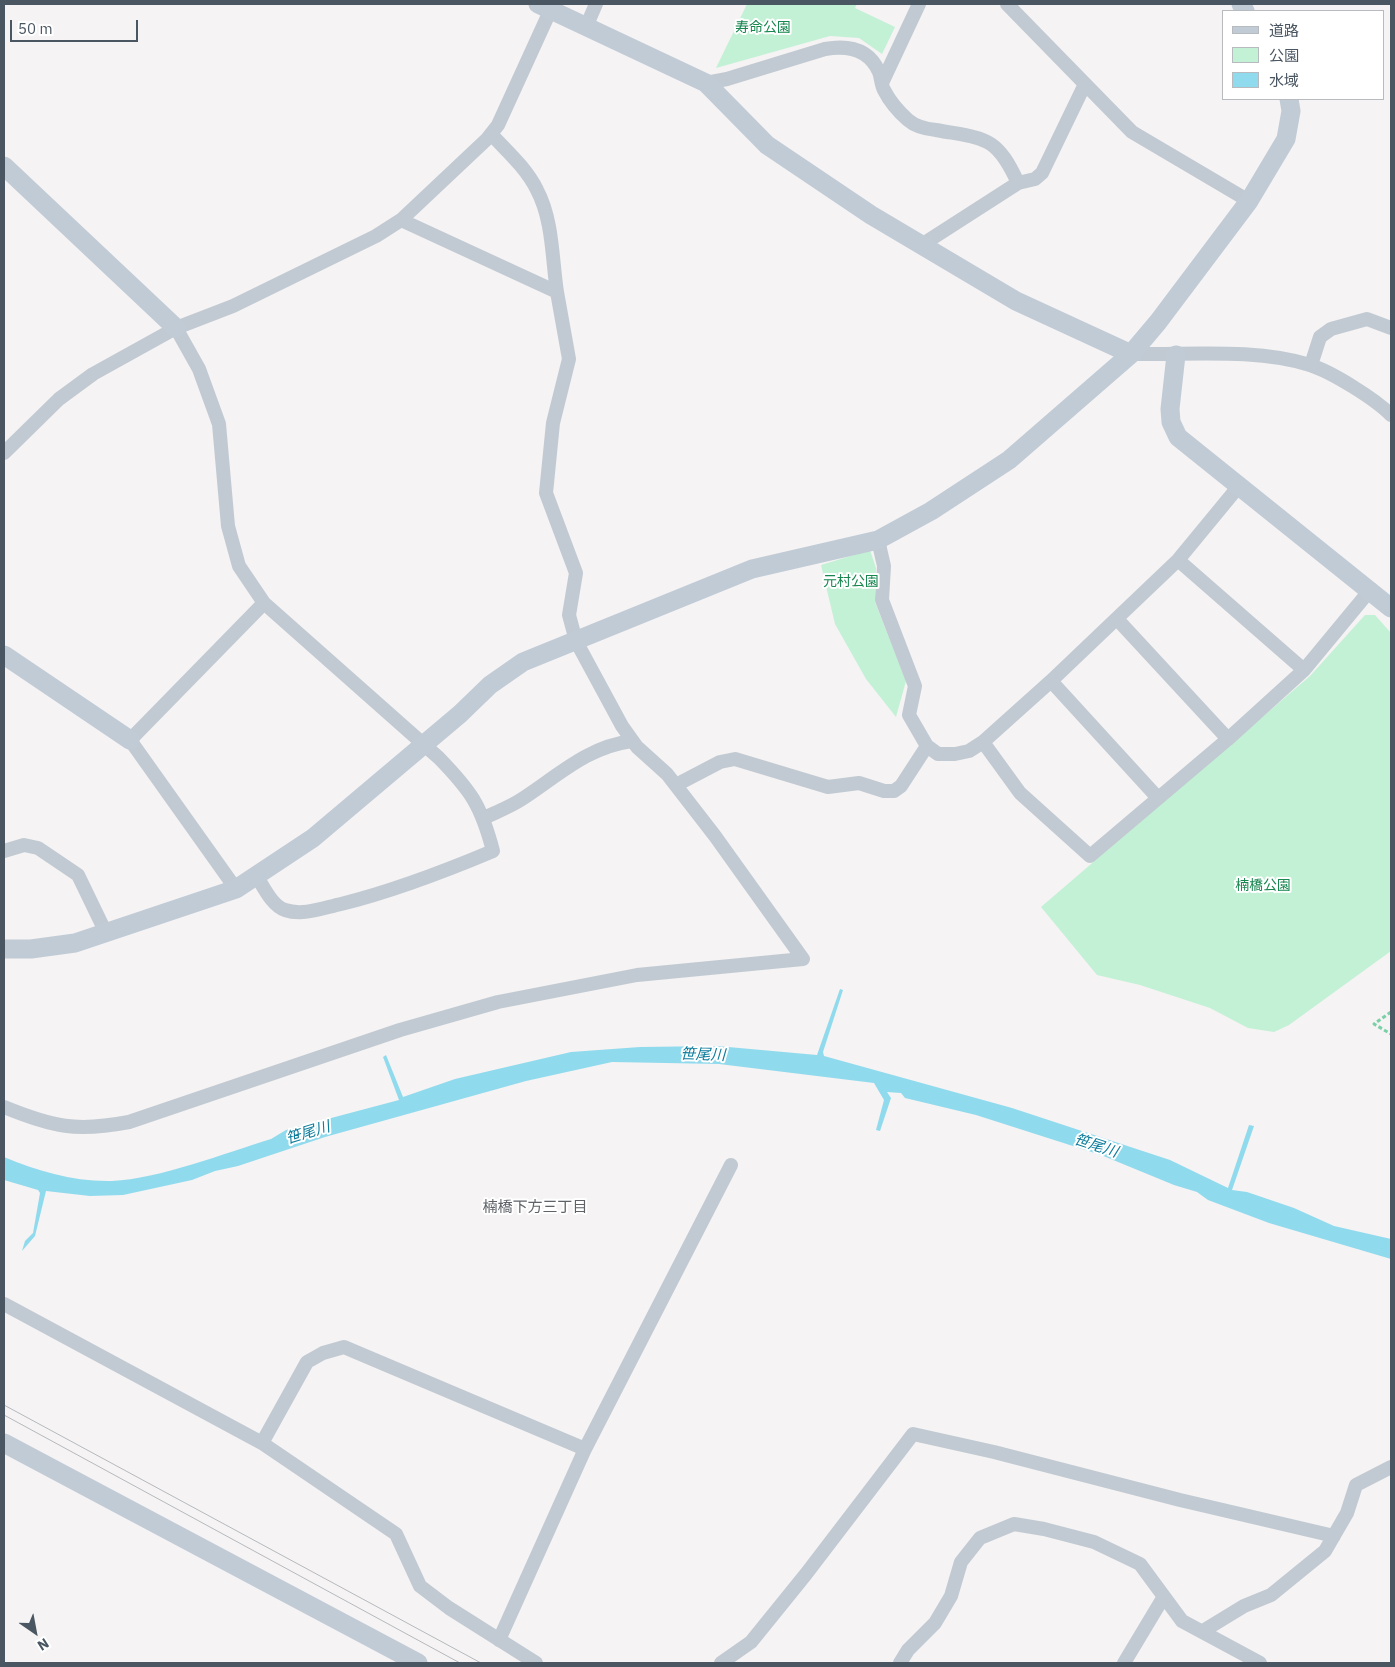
<!DOCTYPE html>
<meta charset="utf-8">
<style>
body{margin:0}
#map{position:relative;width:1395px;height:1667px;overflow:hidden;background:#f5f3f3;font-family:"IBM Plex Sans","Noto Sans JP",sans-serif}
canvas{display:block}
.frame{position:absolute;inset:0;border:5px solid #4a5661;pointer-events:none}
.legend{position:absolute;left:1222px;top:10px;width:162px;height:90px;box-sizing:border-box;background:#fff;border:1px solid #b7bbc0;margin:0;padding:6px 9px;list-style:none;font-size:15px;color:#4a5661}
.legend li{display:flex;align-items:center;gap:10px;height:25px}
.legend b{width:25px;border:1px solid #b7bbc0}
.north{position:absolute;left:10px;top:1607px;width:50px;height:50px;-webkit-text-stroke:4px #fff;paint-order:stroke;rotate:147deg;font-size:14px;font-weight:700;line-height:20px;text-align:center;color:#4a5661}
.north::after{content:'';display:block;margin:auto;width:18px;height:22px;background:#4a5661;clip-path:polygon(50% 0,100% 100%,50% 72%,0 100%)}
.scale{position:absolute;left:10px;top:20px;width:128px;height:22px;box-sizing:border-box;border:2px solid #4a5661;border-top:0;padding-left:6px;font-size:15px;line-height:18px;white-space:nowrap;color:#4a5661;-webkit-text-stroke:4px #fff;paint-order:stroke}
</style>
<div id="map">
<canvas width="1395" height="1667"></canvas>
<div class="frame"></div>
<ul class="legend">
<li><b style="height:6px;background:#c1cbd6"></b>道路</li>
<li><b style="height:14px;background:#c3f1d5"></b>公園</li>
<li><b style="height:14px;background:#90daee"></b>水域</li>
</ul>
<div class="north">N</div>
<div class="scale">50 m</div>
</div>
<script>
const context = document.querySelector('canvas').getContext('2d');
context.lineJoin = 'round';
function fillPath(path, color) { context.fillStyle = color; context.fill(path, 'evenodd'); }
function strokePath(path, color, width, dash) { context.strokeStyle = color; context.lineWidth = width; context.lineCap = dash ? 'butt' : 'round'; context.setLineDash(dash || []); context.stroke(path); }
function label(font, color, halo, rows, align = 'center') {
  context.font = font + ' "IBM Plex Sans","Noto Sans JP",sans-serif'; context.lineWidth = 4; context.setLineDash([]); context.textBaseline = 'middle'; context.strokeStyle = halo; context.fillStyle = color; for (const [text, x, y, turn = 0] of rows) {
    context.save(); context.translate(x, y); context.rotate((+turn || 0) * Math.PI / 180); context.textAlign = isNaN(turn) ? turn : align; if (halo) context.strokeText(text, 0, 0); context.fillText(text, 0, 0); context.restore();
  }
}
fillPath(new Path2D(`
 M747,4H857L855,8L895,27L882,54L859,38L830,36L716,68Z
 M870,550L876,568L875,602L906,681L896,717L866,679L835,624L821,565Z
 M1365,615H1375L1391,633V951L1289,1025L1274,1032L1248,1028L1210,1008L1140,985L1097,975L1041,907L1310,676Z`), '#c3f1d5');
fillPath(new Path2D(`
 M840,989L843,990L823,1052L824,1056L1012,1108L1170,1160L1228,1188L1249,1125L1254,1126L1232,1190L1247,1192L1294,1208L1334,1226L1391,1239V1259L1269,1223L1208,1200L1197,1192L1174,1185L1101,1155L976,1115L905,1098L901,1093L887,1092L891,1098L880,1131L876,1130L884,1100L874,1083L719,1064L612,1062L526,1081L325,1137L238,1166L215,1171L192,1180L123,1195L90,1196L46,1191L35,1236L22,1251L25,1241L33,1233L40,1193L38,1190L4,1180V1157C38,1171 74,1182 112,1181C159,1179 225,1153 271,1139L286,1130L399,1100L383,1057L386,1055L403,1097L455,1079L571,1052L640,1047L717,1046L817,1055Z`), '#90daee');
strokePath(new Path2D(`
 M1391,1012L1374,1024L1391,1034`), '#7ad0a6', 3, [4, 2.5]);
strokePath(new Path2D(`
 M1007,4L1132,132L1249,201
 M586,27L596,4
 M706,83L727,79L825,49C848,45 869,49 879,72C881,77 881,84 884,90C889,100 899,112 908,120C916,127 926,129 936,130C985,139 996,135 1018,183
 M882,83L919,4
 M491,134C507,151 527,169 537,190C553,220 552,259 557,292
 M920,246L1018,183L1035,179L1042,173L1085,84
 M176,328L199,369L219,424L228,526L239,566L264,603L439,758C471,791 481,805 493,851C443,872 394,891 341,904C323,908 303,916 285,910C272,906 263,886 256,875
 M1131,354C1188,355 1256,348 1310,365C1332,372 1375,399 1391,415
 M1311,365L1320,337L1331,329L1367,319L1391,328
 M4,453L59,399L93,374L176,328L233,306L376,236L401,220L487,139L498,125L551,9
 M878,540L884,566L882,600L915,686L909,715L927,746L938,754H955L969,751L983,742L1051,681L1178,560L1239,486
 M1178,560L1304,670
 M1117,619L1228,739
 M1051,681L1158,798
 M983,742L1020,793L1090,856L1228,739L1304,670L1371,589
 M676,785L720,762L735,759L828,787L859,783L884,791H894L901,786L927,746
 M484,818C496,812 510,807 522,799C559,775 587,747 632,741
 M4,851L24,845L38,848L78,875L106,933
 M236,889L130,740L264,603
 M4,1107C53,1127 76,1132 129,1122L400,1030L498,1002L637,975L803,959L715,836L667,774L637,747L622,726L576,641L569,615L576,573L546,493L553,423L569,359L557,292L401,220
 M4,1304L262,1443L396,1534L420,1586L449,1608L536,1663
 M262,1443L307,1362L323,1353L344,1347L585,1449
 M1203,1631L1244,1606L1271,1595L1325,1551L1347,1513L1356,1485L1391,1467
 M499,1640L585,1449L731,1165
 M721,1663L751,1642L806,1574L913,1434L994,1452L1180,1500L1334,1536
 M900,1663L908,1650L935,1623L951,1596L961,1562L980,1538L1014,1524L1044,1529L1094,1542L1140,1564L1182,1621L1260,1663
 M1124,1663L1163,1598`), '#c1cad2', 14);
strokePath(new Path2D(`
 M538,4L706,83L767,145L871,215L1016,301L1131,354
 M1241,4L1245,11
 M4,166L176,328
 M1176,355L1170,409L1171,422L1178,437L1391,608
 M4,655L130,740
 M4,949H31L75,943L236,889L313,838L460,714L490,685L523,662L752,569L878,540L931,511L1009,460L1131,354L1158,322L1249,201L1286,139L1291,111L1289,99
 M4,1443L418,1663`), '#c1cbd6', 19);
strokePath(new Path2D(`
 M4,1405L481,1663
 M4,1415L460,1663`), '#b5b8bd', 1);
label('14px', '#17864f', '#fff', [
 ["寿命公園",763,28],
 ["元村公園",851,582],
 ["楠橋公園",1263,886]
]);
label('italic 15px', '#0c7c9b', '#fff', [
 ["笹尾川",703,1055,2],
 ["笹尾川",308,1133,-17],
 ["笹尾川",1096,1146,18]
]);
label('15px', '#5f6368', '#fff', [
 ["楠橋下方三丁目",535,1208]
]);
</script>
